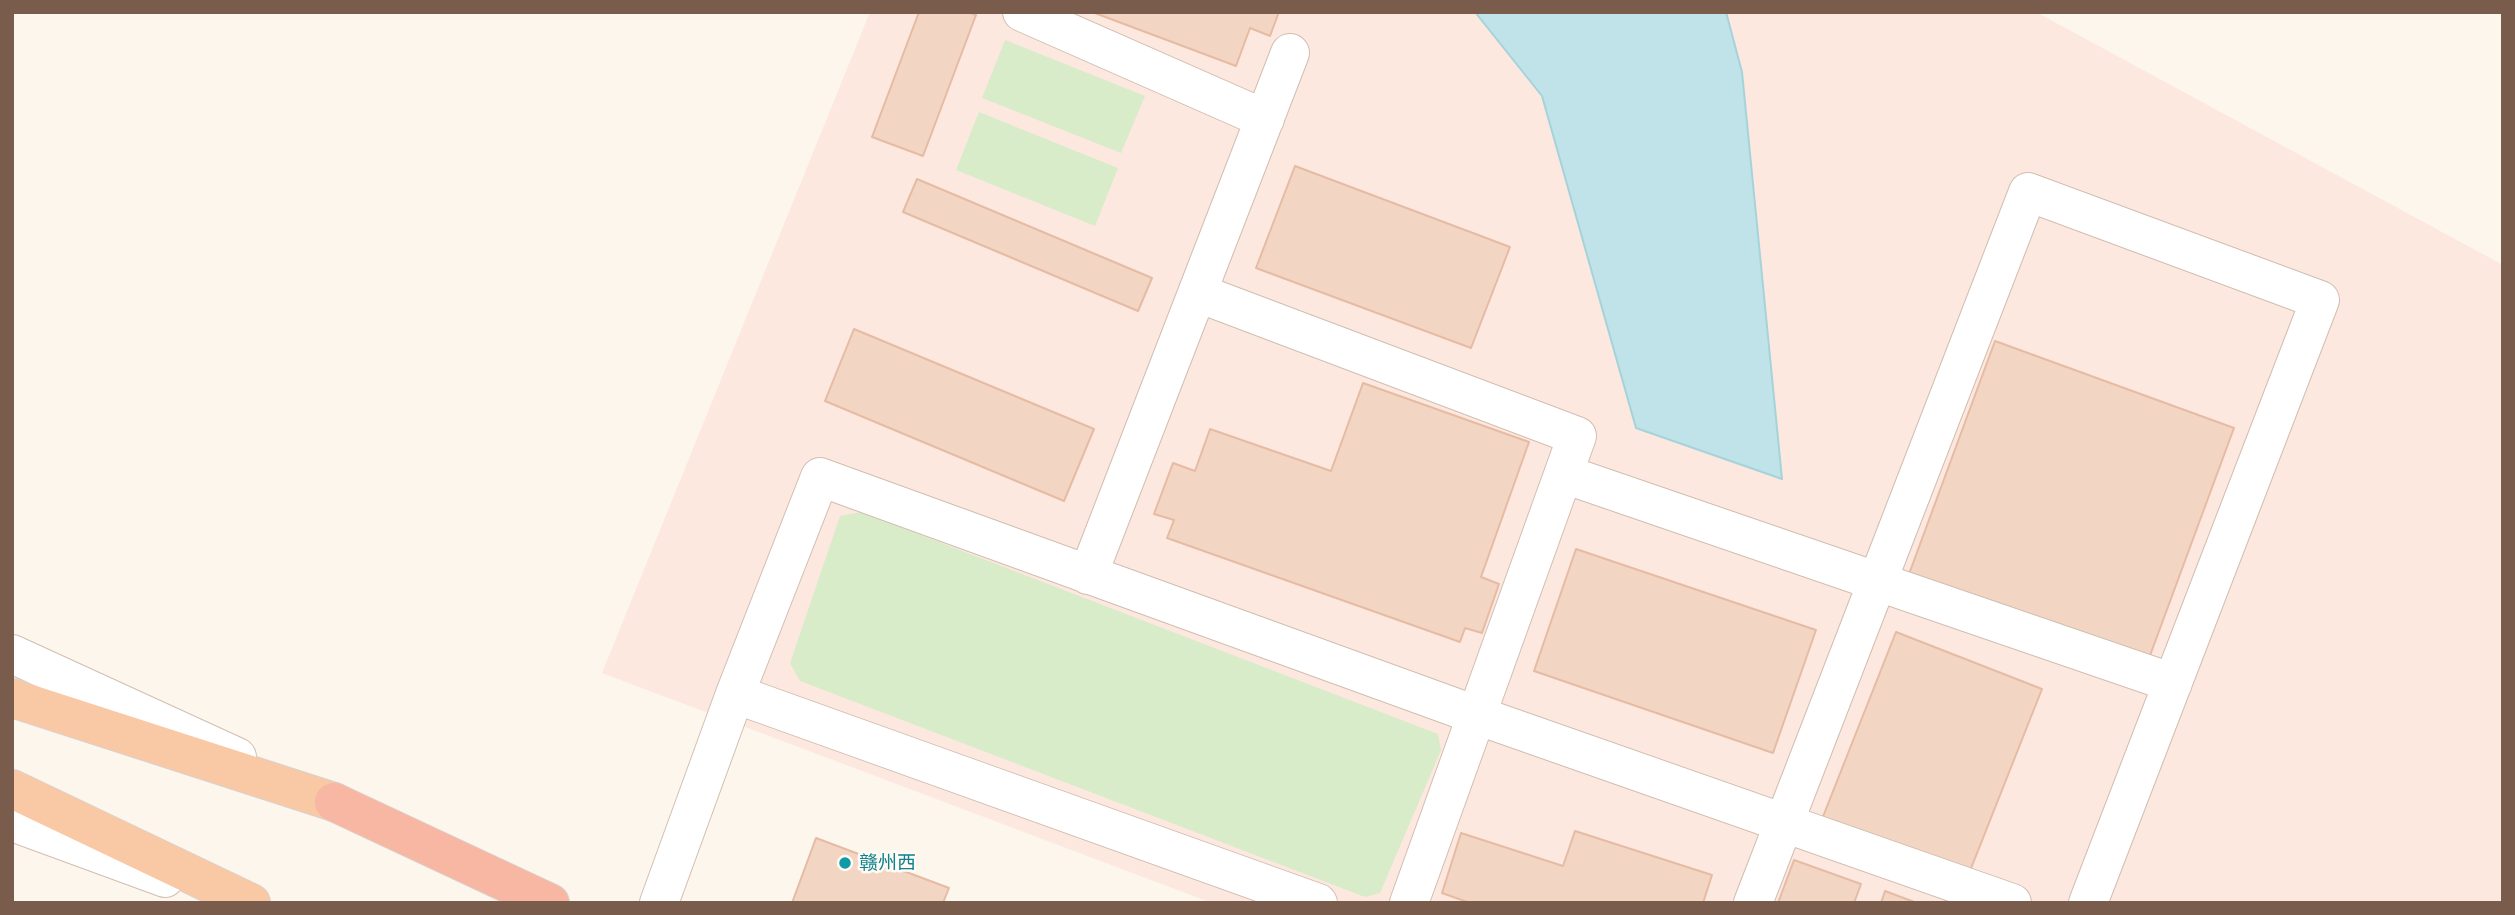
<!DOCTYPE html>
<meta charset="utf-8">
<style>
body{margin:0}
#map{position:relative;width:2515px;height:915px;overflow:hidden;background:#fdf6ec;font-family:Commissioner,sans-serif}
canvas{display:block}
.frame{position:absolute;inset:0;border:14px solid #7a5c4d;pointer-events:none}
</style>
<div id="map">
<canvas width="2515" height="915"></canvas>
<div class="frame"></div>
</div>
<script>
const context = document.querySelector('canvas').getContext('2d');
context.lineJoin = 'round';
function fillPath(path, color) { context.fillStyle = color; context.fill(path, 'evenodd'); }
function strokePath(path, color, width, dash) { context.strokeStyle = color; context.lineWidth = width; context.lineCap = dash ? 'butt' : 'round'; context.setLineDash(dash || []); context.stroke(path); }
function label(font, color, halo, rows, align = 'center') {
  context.font = font + ' Commissioner,"Noto Sans SC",sans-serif'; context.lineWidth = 5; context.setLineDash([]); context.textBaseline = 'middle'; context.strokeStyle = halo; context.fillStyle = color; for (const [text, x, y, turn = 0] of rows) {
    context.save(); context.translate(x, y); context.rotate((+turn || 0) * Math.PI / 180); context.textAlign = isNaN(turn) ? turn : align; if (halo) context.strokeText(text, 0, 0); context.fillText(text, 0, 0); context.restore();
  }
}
fillPath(new Path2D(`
 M870,12H2036L2503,265V903H1212L602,673Z`), '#fde8e0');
fillPath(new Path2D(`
 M1005,40L1145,96L1121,153L982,98Z
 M979,112L1118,168L1095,226L956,170Z
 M861,512L1438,734L1441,750L1380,893L1365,897L800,681L790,663L840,516Z`), '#d8ecc9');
const water = new Path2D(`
 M1475,12H1726L1742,72L1782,479L1636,428L1542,96Z`);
fillPath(water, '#bfe3e8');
strokePath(water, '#a5d3da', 2);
const building = new Path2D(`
 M919,12H968L976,15L923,156L872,137Z
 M1092,12H1279L1270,36L1250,28L1236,66Z
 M1295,166L1510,247L1471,348L1256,268Z
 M917,179L1152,278L1138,311L903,212Z
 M854,329L1094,429L1064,501L825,401Z
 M1995,341L2234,428L2148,661L1909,574Z
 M1363,383L1529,442L1481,577L1499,584L1482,633L1465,628L1460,642L1167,538L1174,520L1154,514L1173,463L1195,471L1210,429L1331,471Z
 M1576,549L1816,630L1773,753L1534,671Z
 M1896,632L2042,689L1968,876L1822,819Z
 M1575,831L1712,875L1703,903H1470L1442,893L1461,833L1563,866Z
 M816,838L949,888L943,903H792Z
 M1794,860L1861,884L1854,903H1778Z
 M1885,891L1917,903H1881Z`);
fillPath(building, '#f3d5c3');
strokePath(building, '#e6bba3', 2);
const minor = new Path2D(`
 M1022,12L1265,119
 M1198,293L1577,436L1409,903
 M1564,474L2173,683
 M1088,575L1290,53
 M735,694L1318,903
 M659,903L735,694L820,477L1476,715L2012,903
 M1753,903L2028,192L2320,300L2088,903`);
const tertiary = new Path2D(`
 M12,654L237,757
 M12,822L165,878`);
const trunk = new Path2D(`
 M12,698L334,802
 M12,789L251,903`);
const motorway = new Path2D(`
 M334,802L550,903`);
strokePath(minor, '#d1beb0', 40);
strokePath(tertiary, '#d1beb0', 40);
strokePath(trunk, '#dad1cd', 40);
strokePath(motorway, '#dad1cd', 40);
strokePath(minor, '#fff', 38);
strokePath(tertiary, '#fff', 38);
strokePath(trunk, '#f9c8a4', 38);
strokePath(motorway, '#f7b7a3', 38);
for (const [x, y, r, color] of [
 [845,863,7,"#0f9aa8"]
]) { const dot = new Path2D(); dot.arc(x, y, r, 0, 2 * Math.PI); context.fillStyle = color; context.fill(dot); strokePath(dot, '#fffaf3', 2.5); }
label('19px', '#0d838f', '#fffaf3', [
 ["赣州西",859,863]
], 'left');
</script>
